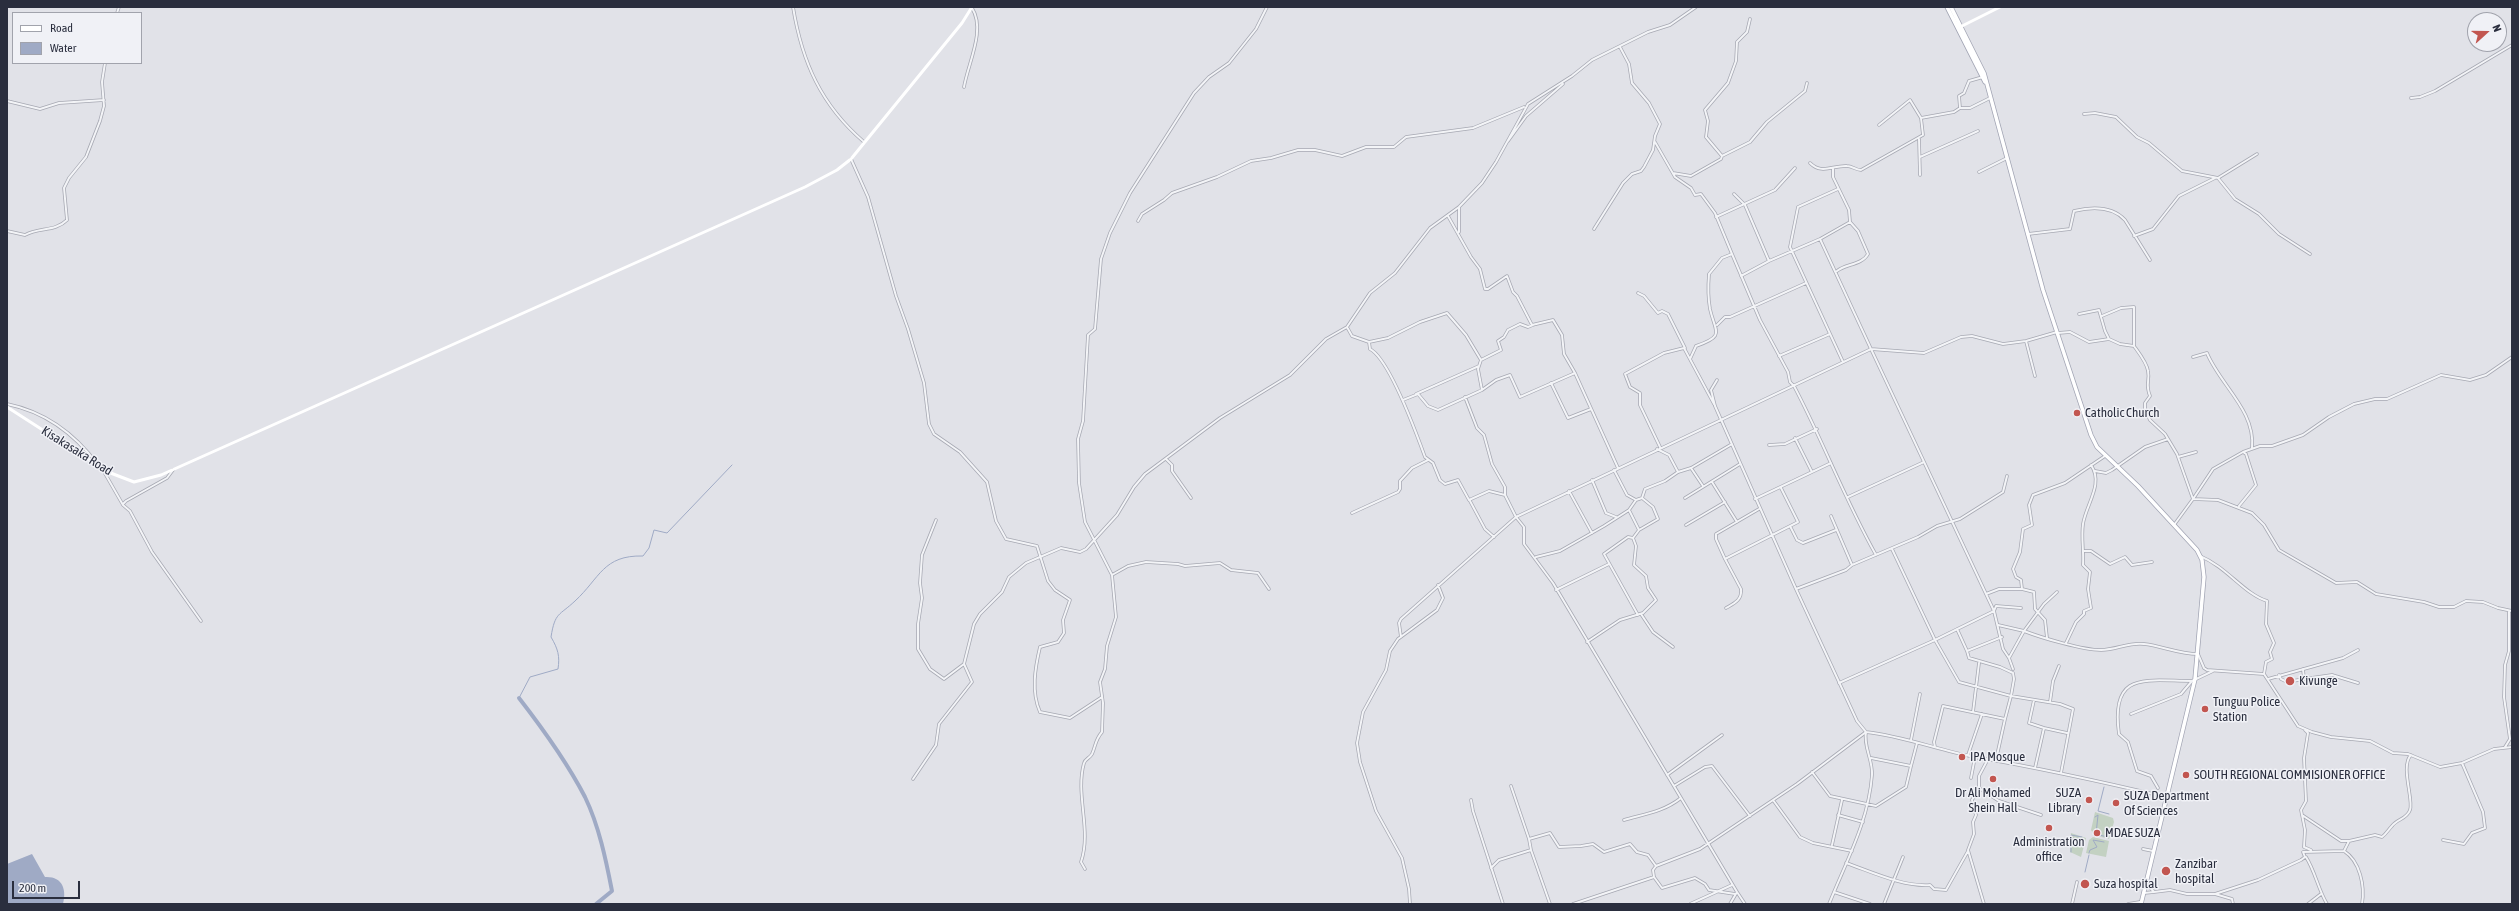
<!DOCTYPE html>
<style>
body{margin:0}
#map{position:relative;width:2519px;height:911px;overflow:hidden;background:#e1e2e8;font-family:"Asap Condensed",sans-serif}
canvas{display:block}
.frame{position:absolute;inset:0;border:8px solid #2a2e3e;pointer-events:none}
.legend{position:absolute;left:12px;top:12px;width:130px;height:52px;box-sizing:border-box;background:#f0f1f6;border:1px solid #a1a3ac;margin:0;padding:5px 7px;list-style:none;font-size:12px;color:#2a2e3e}
.legend li{display:flex;align-items:center;gap:8px;height:20px}
.legend b{width:20px;border:1px solid #a1a3ac}
.north{position:absolute;left:2467px;top:12px;width:40px;height:40px;box-sizing:border-box;background:#f0f1f6;border:1px solid #a1a3ac;border-radius:50%;rotate:69deg;font-size:11px;font-weight:700;line-height:16px;text-align:center;color:#2a2e3e}
.north::after{content:'';display:block;margin:auto;width:14px;height:18px;background:#c25650;clip-path:polygon(50% 0,100% 100%,50% 72%,0 100%)}
.scale{position:absolute;left:12px;top:881px;width:68px;height:18px;box-sizing:border-box;border:2px solid #2a2e3e;border-top:0;padding-left:5px;font-size:12px;line-height:14px;white-space:nowrap;color:#2a2e3e;-webkit-text-stroke:3px #f0f1f6;paint-order:stroke}
</style>
<div id="map">
<canvas width="2519" height="911"></canvas>
<div class="frame"></div>
<ul class="legend">
<li><b style="height:5px;background:#fff"></b>Road</li>
<li><b style="height:11px;background:#9faac5"></b>Water</li>
</ul>
<div class="north">N</div>
<div class="scale">200 m</div>
</div>
<script>
const context = document.querySelector('canvas').getContext('2d');
context.lineJoin = 'round';
function fillPath(path, color) { context.fillStyle = color; context.fill(path, 'evenodd'); }
function strokePath(path, color, width, dash) { context.strokeStyle = color; context.lineWidth = width; context.lineCap = dash ? 'butt' : 'round'; context.setLineDash(dash || []); context.stroke(path); }
function label(font, color, halo, rows, align = 'center') {
  context.font = font + ' "Asap Condensed",sans-serif'; context.lineWidth = 3; context.setLineDash([]); context.textBaseline = 'middle'; context.strokeStyle = halo; context.fillStyle = color; for (const [text, x, y, turn = 0] of rows) {
    context.save(); context.translate(x, y); context.rotate((+turn || 0) * Math.PI / 180); context.textAlign = isNaN(turn) ? turn : align; if (halo) context.strokeText(text, 0, 0); context.fillText(text, 0, 0); context.restore();
  }
}
fillPath(new Path2D(`
 M2095,812L2113,818L2114,822L2109,839L2094,835L2091,830Z
 M2071,833L2086,838L2081,857L2070,852Z
 M2093,837L2109,841L2106,857L2086,853L2089,840Z`), '#c3d1c2');
fillPath(new Path2D(`
 M32,854L45,877C62,876 67,889 63,904H7V864Z`), '#9faac5');
strokePath(new Path2D(`
 M519,698L530,677L558,669C560,656 558,649 551,637C555,612 559,616 575,601C600,578 603,555 643,556L649,548L654,530L667,533L732,465
 M2104,787L2098,811L2109,814
 M2095,817L2098,815L2096,834L2107,837
 M2071,852V835L2082,837
 M2089,853L2090,850L2097,847L2093,840L2104,842
 M2085,872L2089,855`), '#9faac5', 1);
strokePath(new Path2D(`
 M519,698C543,729 567,762 585,797C599,826 606,860 612,891L596,904`), '#9faac5', 4);
const street = new Path2D(`
 M793,7C802,62 821,105 864,142
 M117,13L119,7
 M964,87C968,63 986,30 972,8
 M2411,98L2420,97L2435,91L2512,45
 M7,101L40,109L59,103L104,100
 M1960,108H1970L1990,98
 M2084,114L2095,113L2116,117L2137,137L2149,143L2182,171L2218,178L2235,199L2259,214L2279,234L2310,254
 M1879,125L1910,100L1921,118
 M1919,139L1920,175
 M1508,141L1526,116L1563,84
 M1655,142L1675,177L1691,188L1695,195L1701,194L1715,213L1732,254L1722,258L1709,274C1708,286 1708,298 1710,309C1715,332 1726,336 1696,346L1690,359
 M1722,156L1750,142L1767,122L1805,91L1807,83
 M1920,157L1978,131
 M851,159L868,197L896,296L908,329L924,383L929,424L934,434L960,452L987,482L996,521L1006,539L1037,546L1048,581L1055,590L1070,600L1063,620L1064,633L1058,642L1040,647C1035,668 1031,692 1040,712L1070,718L1102,697
 M1810,163C1822,175 1833,165 1847,166C1852,166 1856,170 1861,170L1923,135L1921,118L1954,112L1960,108L1959,96L1964,93L1969,81L1983,77
 M1833,169V177L1849,210L1850,222L1858,231L1868,254C1862,265 1845,264 1837,271
 M1979,172L2007,158
 M1673,173L1691,176L1721,159L1722,156L1706,137L1708,121L1705,110L1728,83L1736,61L1737,42L1747,32L1750,19
 M2218,178L2257,154
 M1838,189L1798,207L1790,247L1843,362
 M1734,194L1745,205L1769,261L1820,239L1850,222
 M1448,216L1471,257L1480,269L1485,289H1488L1507,276L1513,292L1517,296L1532,325L1553,320L1562,335L1564,354L1575,373
 M1716,217L1775,190L1795,168
 M1138,221L1142,214L1164,200L1172,193L1217,177L1251,161L1271,158L1298,150H1315L1342,156L1366,147H1394L1406,137L1473,128L1524,107
 M1594,229L1623,183L1632,174L1641,171L1644,167L1653,150L1655,136L1660,124L1649,103L1632,83L1629,64L1620,47
 M7,231L25,235C39,227 55,232 67,220L64,188L69,178L86,157L100,121L104,106L102,82L105,63
 M1459,232V207
 M2028,234L2070,229L2074,211C2091,207 2112,206 2125,220L2150,260
 M2134,236L2153,229L2179,196L2215,178
 M1820,239L1871,349L1924,353L1961,337L1972,336L2003,344L2026,341L2057,332
 M1732,254L1760,320L1788,372L1790,382L1794,386C1823,441 1845,500 1876,555
 M1741,276L1769,261
 M1638,293L1644,296L1658,313L1662,311L1668,314L1685,348
 M2079,314L2099,310L2105,331L2109,339
 M2102,316L2121,308L2134,307V346
 M1717,325L1725,317H1730L1806,283
 M1347,327L1352,336L1369,342L1370,349C1389,359 1417,435 1425,457L1433,463L1440,480L1445,484L1458,480L1469,500L1489,491L1505,495L1516,517L1524,527V544L1553,583L1737,892
 M2058,333L2070,332L2089,342L2109,339L2120,344L2134,346C2139,353 2147,363 2148,371C2150,381 2145,384 2150,396L2145,403V409L2150,420L2165,434L2177,454L2193,499L2174,525
 M2026,341L2035,376
 M1369,342L1388,338L1420,322L1447,313L1466,335L1481,360
 M1779,356L1830,334
 M2193,357L2207,353C2220,385 2256,411 2252,448
 M2512,357L2486,375L2470,380L2441,375L2387,399H2375L2354,404L2329,417L2303,435L2272,446H2260L2243,452L2213,469L2193,499L2218,500L2252,513L2264,525L2279,550L2336,583L2357,582L2376,594L2424,602L2439,607H2454L2466,601L2483,602L2498,608L2512,611
 M1717,380L1711,390L1715,406L1796,589L1846,570L1852,565L1918,537L1937,526L1960,519L2003,492L2007,476
 M1551,383L1568,418L1591,409
 M1482,390L1496,380L1510,375L1520,397L1575,373L1618,468
 M1416,394L1479,366
 M1465,397L1477,428L1484,435L1492,464L1505,487V495
 M1403,400L1418,394L1428,406L1438,410L1482,390L1478,369L1481,360L1501,350L1498,341L1504,337L1508,330L1520,324L1528,327L1533,325
 M7,404C46,412 75,434 98,465
 M1795,438L1812,472
 M1769,445L1785,444L1817,429
 M1660,447L1640,405V393L1630,387L1625,374L1664,353L1684,348L1714,404
 M2178,457L2196,452
 M1166,459L1172,465V471L1191,498
 M1691,468L1703,486
 M103,470L123,505L130,511L152,552L201,621
 M1614,470L1627,495L1636,500
 M2095,471L2106,473L2112,470L2145,447L2168,439
 M1678,472L1691,468L1732,444
 M1592,480L1606,513L1616,517
 M1712,482L1737,522
 M1569,491L1592,533
 M1848,497L1924,462
 M1685,498L1740,464
 M1755,499L1831,463
 M1470,501L1485,529L1494,537
 M123,504L126,501L167,478L173,470
 M2239,506L2256,485L2246,454L2243,452
 M1629,510L1639,530
 M1352,513L1398,492L1400,489V481L1412,468L1428,460
 M1831,516L1852,565
 M936,520L922,555L920,583L922,598L918,624V649L930,669L944,679L964,664
 M1686,525L1725,502
 M1790,526L1797,540L1803,543L1836,530
 M1892,549L1935,640L1994,611L1996,606L2021,608
 M2084,551H2091L2110,564L2125,557L2132,565L2152,562
 M2200,556C2227,567 2244,594 2267,601L2266,624L2274,643L2270,652L2272,659L2266,662L2264,674
 M1536,557L1560,551L1604,526L1629,510L1636,500L1642,498L1645,489L1665,481L1678,472L1669,455L1657,449
 M1725,559L1716,539V534L1759,509
 M1112,575L1128,566L1146,562L1178,564L1185,566L1220,563L1231,570L1258,573L1269,589
 M1796,589L1857,721L1866,732C1903,736 1938,750 1975,757C2039,768 2103,782 2166,797
 M1556,590L1609,564
 M1986,594L1999,589H2022
 M1726,608C1735,603 1742,600 1741,589L1725,559L1798,522L1781,488
 M1641,614L1653,632L1673,647
 M1638,615L1604,554L1628,537L1633,538L1639,530L1658,519L1653,507L1642,498
 M1998,625L2024,631L2044,604L2057,592
 M1957,629L1967,651
 M1401,637L1399,623L1401,619L1516,517L1871,349L1994,611L2003,649L2009,658
 M2002,637L1967,651L1969,658L2000,667L2013,673L2014,679L2011,696L2060,704L2073,709L2061,773
 M2047,638L2045,620L2035,609L2034,592L2022,589L2021,580L2016,577L2013,569L2020,552L2023,529L2032,525L2029,505L2033,495L2065,483L2105,456
 M1587,642L1620,620L1643,613L1656,600L1648,588L1646,576L1634,565L1636,546L1633,538
 M2066,643L2076,622L2084,614V611L2091,608L2088,589L2090,572L2083,565C2084,551 2081,538 2083,524C2086,504 2104,484 2091,465
 M2013,669L2009,658L2024,631C2042,638 2083,650 2101,650C2116,650 2129,642 2144,644C2162,646 2179,654 2198,654L2204,668L2207,670L2264,674L2298,726L2312,732L2331,737L2370,741L2393,753L2408,754L2440,767L2462,763L2494,749L2512,747
 M2303,669L2304,679L2332,675L2358,683
 M2279,675L2281,679L2287,682L2304,679
 M2268,679L2343,658L2358,650
 M1839,683L1935,640L1959,682L2011,696L2005,719L1943,706L1934,742L1935,747
 M2034,700L2029,723L2044,728L2035,768
 M2050,702L2053,681L2059,666
 M1973,712L1979,663
 M2131,714L2181,694L2192,681L2213,671
 M2044,728L2067,733
 M2305,730L2308,733L2304,758L2306,801L2301,810L2305,830L2304,847L2311,850
 M1866,732C1863,746 1873,760 1872,775C1869,817 1850,854 1834,892L1870,904
 M1911,740L1920,694
 M2505,747L2510,739L2504,697L2505,665L2509,651V612
 M1968,755L1982,714
 M1871,758L1911,766L1917,743
 M1996,760L2005,719
 M1812,772L1830,796L1876,806L1906,787L1911,766
 M1667,775L1722,735
 M1971,778L1975,757
 M913,779L936,745L939,724L972,682L964,664L974,624L980,614L1002,592L1009,577L1026,563L1061,548L1080,552L1086,549L1117,515L1134,487L1145,474L1220,418L1290,375L1326,339L1347,327L1370,293L1395,273L1430,228L1459,207L1482,183L1496,162L1528,104L1572,76L1592,60L1648,32L1670,25L1696,7
 M1511,786L1529,839L1550,833L1559,847L1581,846L1593,844L1604,852L1630,844L1637,852L1648,855L1656,866
 M1674,786L1705,767L1712,766L1750,816
 M1979,788L1999,801L2041,815
 M2158,788L2151,776L2137,771L2128,742L2119,734C2110,670 2146,681 2192,681
 M1471,800L1473,811L1503,904
 M1773,800L1800,837L1813,843L1852,851
 M1838,815L1863,822
 M2302,815L2341,841H2349
 M1624,820C1645,814 1663,812 1681,798
 M2443,840L2464,844L2472,833L2485,828L2483,812L2462,763
 M1832,845L1842,800
 M2143,849L2153,851
 M1531,850L1550,904
 M2344,851C2360,861 2365,886 2362,904
 M2306,857C2315,871 2318,889 2327,904
 M1846,863C1872,872 1903,887 1930,885L1934,889L1946,890L1968,851
 M1491,868L1499,860L1531,850L1529,839
 M1085,869L1081,862C1092,830 1075,795 1084,763C1085,759 1090,758 1092,754C1096,745 1095,740 1102,732L1103,703L1100,682L1105,669L1107,646L1116,617L1112,575L1085,522L1079,483L1078,439L1083,421L1088,335L1095,329L1101,259L1110,233L1130,193L1194,93L1209,77L1229,63L1256,29L1267,7
 M1654,877L1662,888L1695,878L1705,884L1709,890L1735,894
 M2147,884L2154,892L2170,890L2187,894H2215L2258,880L2301,860L2305,857L2303,852L2344,851L2349,841L2375,835L2382,837C2387,833 2388,830 2392,826C2397,819 2407,819 2410,810C2414,800 2400,766 2411,755
 M2144,893L2154,892
 M2215,894L2232,899L2233,904
 M1410,904L1409,889L1402,858L1376,811L1360,762L1357,743L1363,712L1386,670L1390,651L1398,639L1437,610L1443,598L1438,585
 M1573,904L1654,877L1653,870L1656,866L1700,849L1797,784L1866,732
 M1690,904L1732,885
 M1730,904L1737,892L1745,904
 M1829,904L1834,892
 M1884,904L1903,857
 M1984,904L1968,850L1974,834L1973,822L1976,815L1972,800L1979,788V776L1988,759
 M2072,904L2077,882
 M2128,904L2140,902
 M2308,904L2321,894`);
const primary = new Path2D(`
 M1947,7L1985,82
 M1951,7L1984,73L2043,290L2091,435L2097,447L2138,486L2197,550L2202,560L2204,577L2195,679L2141,904`);
strokePath(street, '#a6a8b2', 3.5);
strokePath(primary, '#a1a4b3', 5);
strokePath(street, '#f3f4f7', 2);
strokePath(new Path2D(`
 M1960,27L2000,7
 M7,407L108,472L134,482L161,475L805,187L837,170L851,159L962,23L972,7`), '#fff', 3);
strokePath(primary, '#fff', 3.5);
for (const [x, y, r, color] of [
 [2077,413,4,"#c25650"],
 [2290,681,5,"#c25650"],
 [2205,709,4,"#c25650"],
 [1962,757,4,"#c25650"],
 [2186,775,4,"#c25650"],
 [1993,779,4,"#c25650"],
 [2089,800,4,"#c25650"],
 [2116,803,4,"#c25650"],
 [2049,828,4,"#c25650"],
 [2097,833,4,"#c25650"],
 [2166,871,5,"#c25650"],
 [2085,884,5,"#c25650"]
]) { const dot = new Path2D(); dot.arc(x, y, r, 0, 2 * Math.PI); context.fillStyle = color; context.fill(dot); strokePath(dot, '#f0f1f6', 1.5); }
label('13px', '#2a2e3e', '#f0f1f6', [
 ["Catholic Church",2085,413],
 ["Kivunge",2299,681],
 ["Tunguu Police",2213,702],
 ["Station",2213,717],
 ["IPA Mosque",1970,757],
 ["SOUTH REGIONAL COMMISIONER OFFICE",2194,775],
 ["Dr Ali Mohamed",1993,793,"center"],
 ["Shein Hall",1993,808,"center"],
 ["SUZA",2081,793,"right"],
 ["Library",2081,808,"right"],
 ["SUZA Department",2124,796],
 ["Of Sciences",2124,811],
 ["MDAE SUZA",2105,833],
 ["Administration",2049,842,"center"],
 ["office",2049,857,"center"],
 ["Zanzibar",2175,864],
 ["hospital",2175,879],
 ["Suza hospital",2094,884]
], 'left');
label('13px', '#2a2e3e', '#f0f1f6', [
 ["Kisakasaka Road",77,451,32]
]);
</script>
